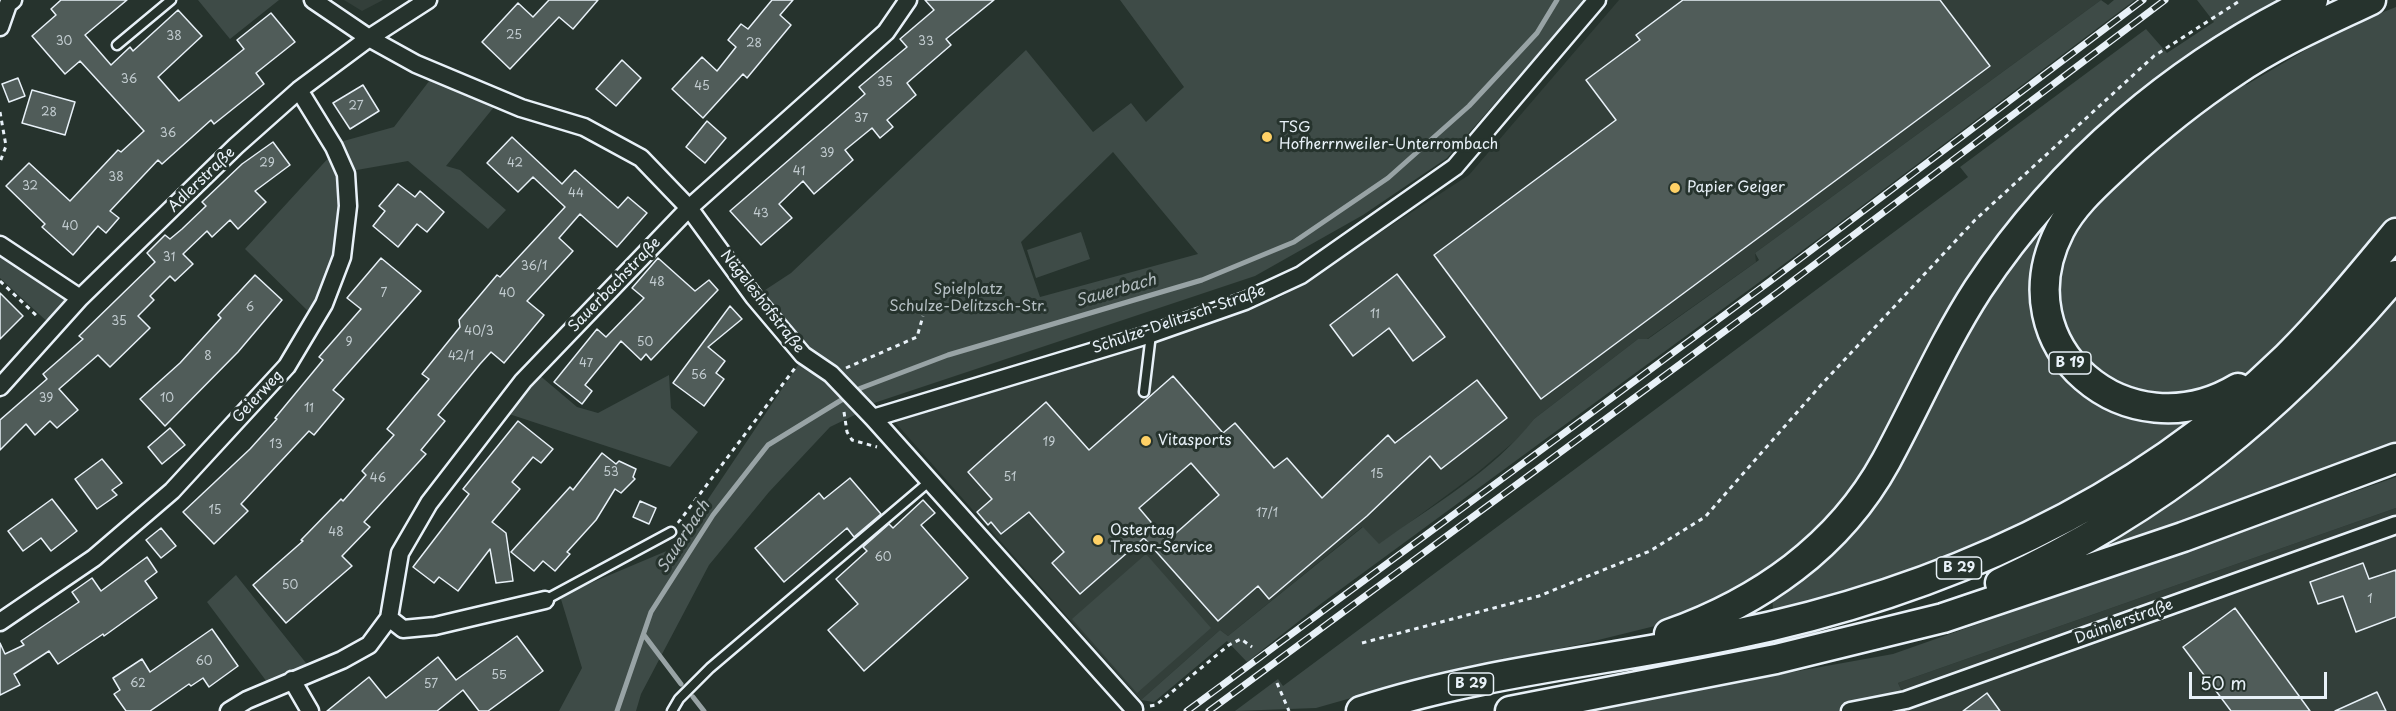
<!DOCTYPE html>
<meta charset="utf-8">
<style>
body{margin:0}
#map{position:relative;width:2396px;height:711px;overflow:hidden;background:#26332d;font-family:"Playpen Sans",sans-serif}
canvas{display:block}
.scale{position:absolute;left:2189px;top:672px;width:138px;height:27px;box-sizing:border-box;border:3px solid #e8f1f8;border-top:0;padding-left:8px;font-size:18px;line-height:21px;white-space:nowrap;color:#e8f1f8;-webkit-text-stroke:4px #26332d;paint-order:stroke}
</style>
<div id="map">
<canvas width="2396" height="711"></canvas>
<div class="scale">50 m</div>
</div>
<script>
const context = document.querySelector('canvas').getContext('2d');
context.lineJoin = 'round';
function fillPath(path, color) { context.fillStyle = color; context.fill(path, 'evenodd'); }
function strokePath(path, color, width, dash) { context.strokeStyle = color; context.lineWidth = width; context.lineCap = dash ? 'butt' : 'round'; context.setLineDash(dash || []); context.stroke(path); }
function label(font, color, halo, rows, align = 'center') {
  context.font = font + ' "Playpen Sans",sans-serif'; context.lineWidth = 6; context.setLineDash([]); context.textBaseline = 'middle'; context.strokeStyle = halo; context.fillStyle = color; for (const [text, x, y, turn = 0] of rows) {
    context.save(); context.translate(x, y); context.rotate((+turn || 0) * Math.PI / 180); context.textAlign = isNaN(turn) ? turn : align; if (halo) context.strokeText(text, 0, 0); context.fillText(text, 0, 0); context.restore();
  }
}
fillPath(new Path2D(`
 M344,0H383L362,11Z
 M1619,0H2101L1755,253L1756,262L1647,339H1638L1534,419L1522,435L1477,473L1379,545L1362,527L1228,636L1220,630L1141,700L894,421L1281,297L1469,175Z
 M2396,508V711H1850L1906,699L1898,683Z`), '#333f3a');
fillPath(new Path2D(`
 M198,0H279L230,39Z
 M1120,0H1585L1447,158L1363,215L1255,276L868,405L807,351L759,294L791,273L1026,50L1093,132L1131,103L1146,122L1184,87ZM1113,152L1198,254L1040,297L1021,242Z
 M2101,0L2108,5L2114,0H2135L1818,239L1322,603L1247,662L1227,641L1154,702L1141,700L1220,630L1228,636L1363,527L1379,544C1431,506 1494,471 1534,419L1638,339H1648L1759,260L1755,253Z
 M2197,0H2285L2223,35L2246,85L2343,28L2396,7V445L2076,560L2051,519L1927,572L1773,610L1771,570L1717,604L1659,625L1582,644L1446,671L1316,708L1235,711L1278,679L1283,686L1968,177L1960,167L2146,29L2167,53L2214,22ZM2000,234L1894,463L1877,447L1965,282Z
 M433,76L494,107L446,166L460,170L506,210L488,229L408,161L351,171L340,142L394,127Z
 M332,154L342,175L337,257L312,315L245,249Z
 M1081,232L1090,259L1036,278L1027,250Z
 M0,250L75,298L52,326L0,278Z
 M800,362L833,376L865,410L830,427L769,492L709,565L641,694L636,711H559L582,668L560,596L676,547Z
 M538,374L577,407L598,413L669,375L671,408L698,432L670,467L509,414Z
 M2396,477V508L1898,683L1906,700L1850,711H1575L1893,654Z
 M1146,554L1211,628L1137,693L1072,619Z
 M236,575L310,668L270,686L207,602Z`), '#3e4b47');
strokePath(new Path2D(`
 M644,635L681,684
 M693,697L704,711
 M617,711L651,612L713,515L768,445L861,388L948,355L1202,280L1294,242L1388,178L1469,106L1537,33L1557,0`), '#98a3a5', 5);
const building = new Path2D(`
 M61,0H127L85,35L111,65L130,47L133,51L178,10L202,36L158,77L179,101L244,49L237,40L271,13L295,42L256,73L264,84L214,124L211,120L162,164L158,160L110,211L119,218L106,233L98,226L73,255L42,227L45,224L6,186L29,163L70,201L118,150L121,152L144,131L80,61L65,74L32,36L56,15L51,9Z
 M549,0H598L573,29L559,17L510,69L482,42L518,3L533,17Z
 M772,0H793L780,15L791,25L747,78L743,74L703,118L672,89L702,57L717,71L736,47L728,40L741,24L748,29Z
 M925,0H994L946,39L951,45L907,83L916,95L887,120L893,127L880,138L872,128L845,150L853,160L814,194L803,181L779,204L792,218L761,245L730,211L865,94L859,87L907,47L900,39L934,10Z
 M1683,0H1940L1990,66L1541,399L1434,255L1616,120L1586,80L1640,40L1636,35Z
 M622,60L641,78L616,106L596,89Z
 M18,78L25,96L9,102L2,84Z
 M363,85L379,111L350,129L333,103Z
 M32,90L75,102L65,135L22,123Z
 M707,121L726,138L705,163L686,147Z
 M512,137L562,184L575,170L618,208L628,197L647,213L617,247L580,214L559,238L573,251L527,301L544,315L504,363L491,352L480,364L438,415L445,421L421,450L426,454L364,522L370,527L342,556L352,566L286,623L253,585L303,541L301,540L341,499L343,501L366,475L362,471L394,435L387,429L429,379L422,374L460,327L459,320L497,275L500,277L565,207L533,177L518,192L487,163Z
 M273,142L290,165L255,191L266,202L238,229L230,220L212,237L207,231L183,254L193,264L175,281L170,276L150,296L154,300L138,316L150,328L110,367L98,355L59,389L78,410L57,428L50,421L35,435L26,424L0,450V420L47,379L43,374L83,339L79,336L155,262L147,253L165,235L170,239L182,229L206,206L202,202L242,164Z
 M398,184L415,197L420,191L444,212L427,232L417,224L398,247L373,226L385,211L379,206Z
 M381,258L421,291L333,390L344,399L314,435L309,431L241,504L248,511L214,544L183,512L250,449L277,419L275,418L323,360L319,357L361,309L347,298Z
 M658,258L695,291L709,280L718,290L651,360L646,354L641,360L621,341L585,385L592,391L582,404L554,382L597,329L606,337L644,298L632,288Z
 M1397,274L1445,337L1413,361L1389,328L1353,356L1330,325Z
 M255,275L282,300L238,352L165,426L140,399L180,363L221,318L218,315Z
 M0,293L23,316L0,339Z
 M730,306L742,319L708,347L725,361L716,373L724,379L704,406L673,383Z
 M1173,376L1223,433L1235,423L1274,468L1287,458L1322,498L1388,435L1395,443L1477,380L1507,418L1441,469L1430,456L1367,516L1269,599L1258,586L1218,621L1144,538L1080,594L1052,563L1064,552L1029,512L1001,534L991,522L988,525L977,512L992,499L968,472L1046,402L1089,450ZM1191,463L1219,495L1167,541L1139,508Z
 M518,421L553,449L541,463L533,457L512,482L520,489L492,522L506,533L513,581L496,583L490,549L458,591L439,577L434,583L413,567L469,494L463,489Z
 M170,428L185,445L162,464L148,447Z
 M602,453L616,464L619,461L636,469L633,477L635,479L621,493L615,489L596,520L567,552L570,554L555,571L543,561L534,571L511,552L570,487L573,490Z
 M102,459L122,483L112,490L117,495L97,509L75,479Z
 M850,478L881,514L854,537L847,528L784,582L755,548L819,493L824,499Z
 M52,499L77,531L51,551L41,538L23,551L8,531Z
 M923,500L935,513L921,525L968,578L864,671L828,630L858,604L836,579L867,551L863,547L889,524L893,528Z
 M640,501L656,508L649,524L633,517Z
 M161,528L176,546L161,558L146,540Z
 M147,557L157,572L145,581L157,598L104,636L103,634L58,664L49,651L14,674L20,685L0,695V643L5,654L24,645L21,641L79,602L72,592L92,578L101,591Z
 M2363,563L2369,579L2396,570V617L2356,632L2343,596L2318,604L2310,582Z
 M2235,608L2310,711H2231L2183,647Z
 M212,629L238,666L209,687L203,678L191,686L189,684L150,711H126L114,694L120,690L113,678L142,659L150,672Z
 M517,636L543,671L488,711H479L463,690L437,711H327L369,677L386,698L438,657L456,680Z
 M2377,692L2386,711H2335Z
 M1987,693L2000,711H1963Z`);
fillPath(building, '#505c59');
strokePath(building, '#e8f1f8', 1.5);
const service = new Path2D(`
 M117,45L171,0
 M1144,392L1151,334
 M545,600L671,532
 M672,711L679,699L710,668L930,481`);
const minor = new Path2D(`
 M313,0L369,38L416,64L521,108L584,127L641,158L689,208L754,297L803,355L831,374L873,418L1134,709
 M0,27L8,4L13,0
 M0,245L80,298
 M0,387L80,298L236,146L299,90L369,38L428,0
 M873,418L1151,334L1245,301L1301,275L1455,167L1597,0
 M389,618L403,629L435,626L545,600
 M0,622L94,558L172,491L287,366L324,304L342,257L348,206L346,174L334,147L299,90
 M292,680L310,711
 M229,711L247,700L342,660L369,645L389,618L400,553L429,503L523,381L689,208L886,32L908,0
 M1850,711L1906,700L2396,525`);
const trunk = new Path2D(`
 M2238,388C2128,454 2000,347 2060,230C2074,203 2099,182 2120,162C2156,129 2193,99 2234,72C2276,43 2325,22 2371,0
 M2000,583C2162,508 2281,411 2396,275
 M1669,634C1759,602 1839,547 1886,461C1917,404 1943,343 1978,289C2061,164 2178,65 2313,0
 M1361,711C1480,672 1608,661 1731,635C1937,593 2135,506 2287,357C2326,318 2361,275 2396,233
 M1510,711L1776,659L1943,618L2183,537L2396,458`);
strokePath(service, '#e8f1f8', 13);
strokePath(minor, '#e8f1f8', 21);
strokePath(trunk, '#e8f1f8', 33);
strokePath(new Path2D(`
 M0,112L6,146L0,162
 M0,281L39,318
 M846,368L917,337L923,316
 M844,412L847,432L852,440L877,447
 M678,523L795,368
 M1362,643L1539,596L1650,551L1705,517L1821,385L1975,220L2154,56L2241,0
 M1277,683L1289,711
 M1150,706L1156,705L1229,645L1241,639L1252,647`), '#e8f1f8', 3, [4.5, 4.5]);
strokePath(service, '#26332d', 8);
strokePath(minor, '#26332d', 16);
strokePath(trunk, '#26332d', 28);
const rail = new Path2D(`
 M1187,711L1769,282L2143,0
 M1209,711L1778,292L2165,0`);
strokePath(rail, '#e8f1f8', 7);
strokePath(rail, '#26332d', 4.5, [14]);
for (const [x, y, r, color] of [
 [1267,137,6,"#ffd166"],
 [1675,188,6,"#ffd166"],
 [1146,441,6,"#ffd166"],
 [1098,540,6,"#ffd166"]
]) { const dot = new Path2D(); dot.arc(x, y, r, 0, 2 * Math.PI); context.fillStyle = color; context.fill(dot); strokePath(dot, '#26332d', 2); }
label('12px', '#c2ccd0', null, [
 ["25",514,36],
 ["38",174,37],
 ["30",64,42],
 ["33",926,42],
 ["28",754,44],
 ["36",129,80],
 ["35",885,83],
 ["45",702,87],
 ["27",356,107],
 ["28",49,113],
 ["37",861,119],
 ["36",168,134],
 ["39",827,154],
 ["29",267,164],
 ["42",515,164],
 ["41",799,172],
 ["38",116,178],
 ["32",30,187],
 ["44",576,194],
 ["43",761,214],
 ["40",70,227],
 ["31",169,258],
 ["36/1",534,267],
 ["48",657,283],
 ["7",384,294],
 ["40",507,294],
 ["6",250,308],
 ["11",1375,315],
 ["35",119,322],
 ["40/3",479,332],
 ["9",349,343],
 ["50",645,343],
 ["8",208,357],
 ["42/1",461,357],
 ["47",586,364],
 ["56",699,376],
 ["39",46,399],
 ["10",167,399],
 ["11",309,409],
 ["19",1049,443],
 ["13",276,445],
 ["53",611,473],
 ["15",1377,475],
 ["51",1010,478],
 ["46",378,479],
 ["15",215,511],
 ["17/1",1267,514],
 ["48",336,533],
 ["60",883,558],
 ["50",290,586],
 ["1",2370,600],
 ["60",204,662],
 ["55",499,676],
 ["62",138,684],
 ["57",431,685]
]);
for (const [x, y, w] of [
 [2070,363,42],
 [1959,568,45],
 [1471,684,45]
]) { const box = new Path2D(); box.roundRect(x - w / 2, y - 11, w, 22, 4.5); context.fillStyle = '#26332d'; context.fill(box); strokePath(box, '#e8f1f8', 1.5); }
label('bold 14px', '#e8f1f8', null, [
 ["B 19",2070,363],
 ["B 29",1959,568],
 ["B 29",1471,684]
]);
label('15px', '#e8f1f8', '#26332d', [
 ["TSG",1279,128],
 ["Hofherrnweiler-Unterrombach",1279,145],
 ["Papier Geiger",1687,188],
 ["Vitasports",1158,441],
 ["Ostertag",1110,531],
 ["Tresor-Service",1110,548]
], 'left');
label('15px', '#e8f1f8', '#26332d', [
 ["Adlerstraße",202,180,-44],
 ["Sauerbachstraße",615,285,-46],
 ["Nägeleshofstraße",762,302,52],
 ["Schulze-Delitzsch-Straße",1179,320,-19],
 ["Geierweg",258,397,-47],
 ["Daimlerstraße",2124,622,-20]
]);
label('15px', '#b5bfc3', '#26332d', [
 ["Spielplatz",968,290],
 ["Schulze-Delitzsch-Str.",968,307]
]);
label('italic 16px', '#b3bdc0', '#26332d', [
 ["Sauerbach",1116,291,-16],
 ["Sauerbach",684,537,-57]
]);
</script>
